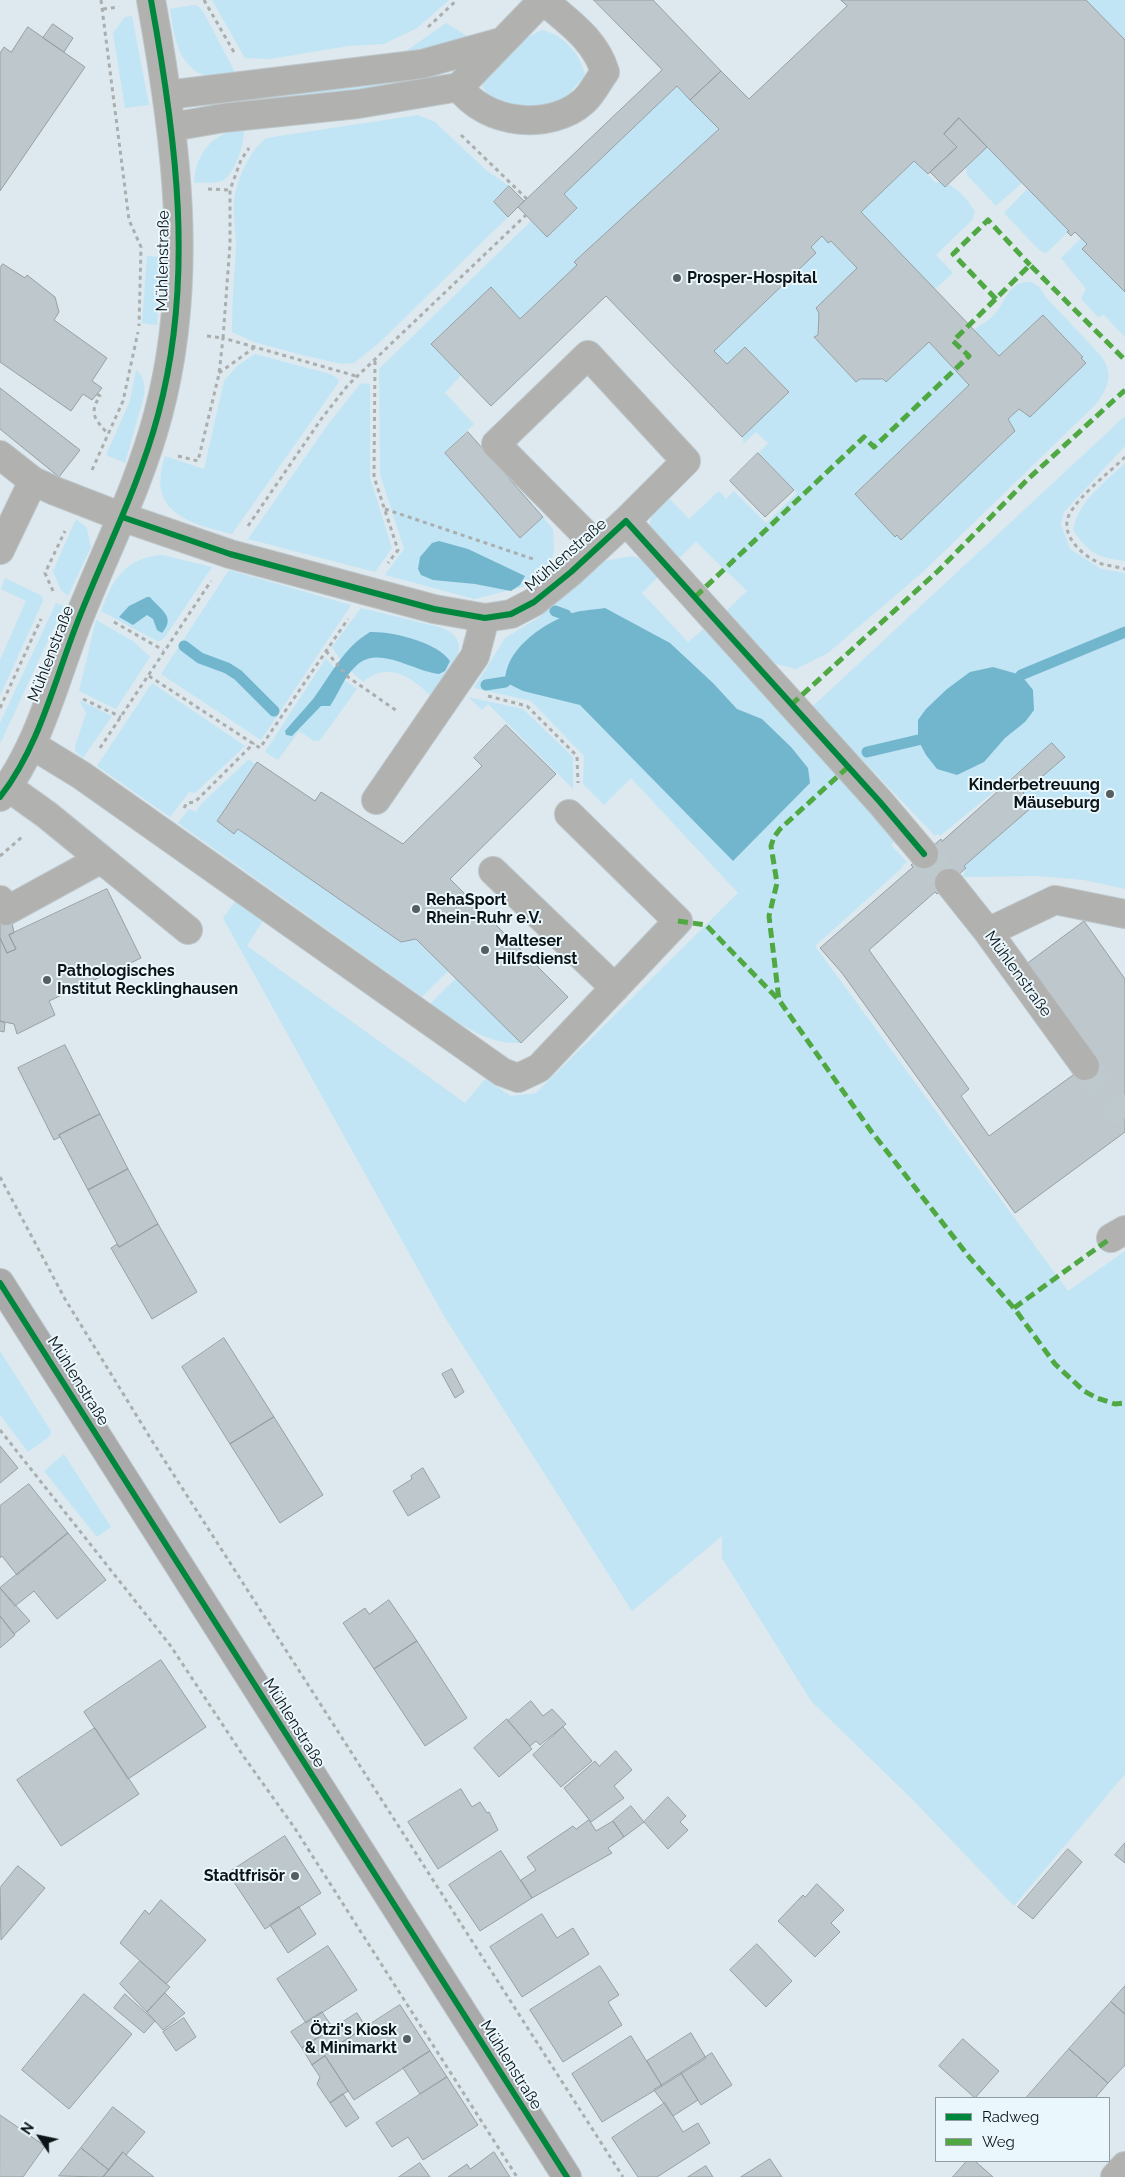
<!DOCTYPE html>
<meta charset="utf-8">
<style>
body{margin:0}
#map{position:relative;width:1125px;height:2177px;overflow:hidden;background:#dde9ee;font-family:Raleway,sans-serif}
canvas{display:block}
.legend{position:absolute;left:935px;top:2097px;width:175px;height:65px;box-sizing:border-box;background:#eaf7fd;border:1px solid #919ca1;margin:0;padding:6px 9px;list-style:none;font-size:15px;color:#0c1417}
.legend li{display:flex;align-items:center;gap:10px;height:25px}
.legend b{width:25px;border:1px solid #919ca1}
.north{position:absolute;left:15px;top:2112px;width:50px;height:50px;-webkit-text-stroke:4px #eaf7fd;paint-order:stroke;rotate:304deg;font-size:14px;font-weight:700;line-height:20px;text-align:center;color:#0c1417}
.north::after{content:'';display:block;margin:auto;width:18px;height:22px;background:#0c1417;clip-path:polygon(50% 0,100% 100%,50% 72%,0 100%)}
</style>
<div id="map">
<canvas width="1125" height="2177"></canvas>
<ul class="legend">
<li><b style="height:6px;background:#00873e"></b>Radweg</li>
<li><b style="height:6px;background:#50a842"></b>Weg</li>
</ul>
<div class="north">N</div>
</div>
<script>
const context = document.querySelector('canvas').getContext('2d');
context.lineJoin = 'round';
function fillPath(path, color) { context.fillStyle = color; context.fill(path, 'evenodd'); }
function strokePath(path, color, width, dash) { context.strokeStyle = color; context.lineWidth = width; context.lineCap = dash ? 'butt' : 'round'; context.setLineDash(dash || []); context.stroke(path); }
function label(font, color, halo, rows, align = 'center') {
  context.font = font + ' Raleway,sans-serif'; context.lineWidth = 4; context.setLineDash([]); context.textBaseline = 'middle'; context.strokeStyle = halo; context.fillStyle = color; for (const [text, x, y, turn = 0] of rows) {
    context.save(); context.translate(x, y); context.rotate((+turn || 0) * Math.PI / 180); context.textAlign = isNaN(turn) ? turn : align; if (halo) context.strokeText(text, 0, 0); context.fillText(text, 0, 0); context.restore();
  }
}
fillPath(new Path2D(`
 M212,0H449L417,28L384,44L348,46L270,59L245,58Z
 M1086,0H1125V40Z
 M193,5L198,6L203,11L238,78C231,78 222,79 215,78C179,73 174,38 170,9Z
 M132,16L149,105L125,108L113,33L125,17Z
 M446,23L472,39L399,56Z
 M542,30C564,35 580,53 585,75C574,89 559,107 540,111C535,112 527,109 521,108C503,105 483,101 481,79L520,41Z
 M385,77L387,87L258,106L256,95Z
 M677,86L719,129L575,262L577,265L520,319L491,288L431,343L461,375L445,393L474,424L445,453L520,538L543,517L553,529L554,552L550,564L537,577L523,587L474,599L385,575L404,549L380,474L379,369L531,221L547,237L577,209L564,194Z
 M418,115L435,122L487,171L509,186L494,202L508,217L380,342L354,363L342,364L302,355L254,342L232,332C232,304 234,276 236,248C236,233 233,217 234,202C236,181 249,151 266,138Z
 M244,127C245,141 236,174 222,181C215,184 202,182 194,183C196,151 213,134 244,127Z
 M987,147L1022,183L996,206L967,175L966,166Z
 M914,161L936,183L939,181C955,184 967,198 975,212L972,220L936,255L953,273L935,289L861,212Z
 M1028,188L1069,231L1046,253L1039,250L1004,213Z
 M822,236L828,243L831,241L857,268L816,308L819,313L818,335L814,338L856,382C863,377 880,377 886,382L929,342L969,385L855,494L895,536L897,535L901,539L1015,431L1008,419L1019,409L1024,414L1025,413L1086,363L1081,358L1083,356L1043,315L999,356L974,330C980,325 988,321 993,316C1004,305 1009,281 1028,282C1036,282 1042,289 1045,296L1102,357C1114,375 1108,389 1095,405L924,571L828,653L796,669L773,663L724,613L747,591L696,542L679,558L649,527L652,514L670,499L689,519L719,491L726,499L734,491L766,523L797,493L759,453L768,443L756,432L744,443L742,437L789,392L746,348L727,364L714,351Z
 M1081,238L1087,244L1082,250L1125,292V337L1104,315L1098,317L1081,299L1086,289L1061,258Z
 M147,256L162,257L157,325L142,323Z
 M255,354L330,374L337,378L339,382L232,534C189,523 146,513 165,456L204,469L224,381L237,366Z
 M136,370C145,377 145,386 144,396L125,463L106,455L130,401Z
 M361,383L370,384V478L392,548L375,572L248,539L329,423Z
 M1125,416V446L1064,512L1061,524L1070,549L1101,569L1125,573V889L1084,880L1038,876L963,877L965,869L964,866L1032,807L1023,793L1065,757L1052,744L940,836L938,834L935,836L812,707Z
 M1125,463V561C1096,557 1090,554 1073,530C1078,501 1105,483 1125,463Z
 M76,519L87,528L91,547L68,596L61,590L53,571Z
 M162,555L212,567L165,637L160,641H157L101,611C113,579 125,558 162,555Z
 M633,556L644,561L659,576L642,593L688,642L706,627L897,839L891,845L907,862L902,866L903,867L815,946L1068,1291L1125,1251V1774L1014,1906L915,1802L811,1701L722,1558V1536L632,1611L444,1316L223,918L238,898L264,919L247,946L465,1103L485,1079L511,1096L536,1093L738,893L631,778L604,805L583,784L584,756L531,701L474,688L505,638L538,618L582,581L603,561Z
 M229,570L351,605L261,740L161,674Z
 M5,578L42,596L43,601L0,696V660L26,601L1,589Z
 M56,603L64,606L0,744V723Z
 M361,608L439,627C481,640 446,676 432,697C412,677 388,660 363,682L343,664L332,647Z
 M96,620L133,641L150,657L116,709L79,691Z
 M326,658L343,679L357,689L320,740L314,741L299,731L278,760L265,752Z
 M152,683L245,746L195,793L189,792L170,817L97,766Z
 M468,697L523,709L573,757V789L488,704L482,710Z
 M79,700L112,716L83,758L75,751V746L86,713Z
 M249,759L255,764L217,821L238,829L401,942L416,939L448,971L422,997L178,823L189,809L196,812L201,804Z
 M456,978L521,1043C487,1045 457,1022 430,1004Z
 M0,1351L51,1431L50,1436L28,1452L0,1415Z
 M64,1454L111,1527L97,1537L44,1471Z`), '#c1e5f4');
fillPath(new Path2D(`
 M439,541L468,549L525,576L520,585L511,591L475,584L433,580L421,575L418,569L420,557L432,543Z
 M147,597H150C159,609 177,616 162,633L157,630L153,619L147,615L133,625L119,617L129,606Z
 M605,608L670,643L713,683L737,709L762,719L791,747L808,768L810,783L733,861L580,705L523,691L505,682C505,650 540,626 567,615C579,610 592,610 605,608Z
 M370,632C392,631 437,642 450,661L445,671L439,674C414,672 378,644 356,666C344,677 339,693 330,706H321L292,736L286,735L285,731C294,720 304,710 313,699C331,675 343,648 370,632Z
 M993,667L1021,675L1033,690L1034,710L1025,722L1005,738L984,762L957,775L937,769L926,755L918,740V720L926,709L947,689L970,672Z`), '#72b6ce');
strokePath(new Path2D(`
 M555,611L566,615
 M184,646L200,658L227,668L238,675L274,711
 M1021,675L1125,632
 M486,685L505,682
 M867,752L918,740`), '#72b6ce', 11);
const building = new Path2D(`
 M594,0H653L721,71L690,100L677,86L564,194L577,208L547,237L518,207L662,70Z
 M841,0H1086L1125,40V292L1082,249L1087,244L1075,232L1071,236L1067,232L1069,231L959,118L944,134L957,147L928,174L914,161L861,212L999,356L1043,315L1083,357L1081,358L1086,363L1030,417L1019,409L1008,419L1015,431L901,540L897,535L895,537L855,494L969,385L929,342L886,382L883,379H860L856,382L814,337L818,335L819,313L816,308L857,268L831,241L828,243L822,236L811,247L816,253L714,351L727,364L745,347L789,392L742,437L606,296L491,406L431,344L491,287L520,319L577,265L574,262L719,129L690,100L721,71L749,99L847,6Z
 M53,24L73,38L64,52L43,38Z
 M28,27L85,67L0,191V53L4,47L11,52Z
 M959,118L987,147L945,187L930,172L957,147L944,134Z
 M509,186L524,201L508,217L494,202Z
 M3,264L25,278L27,275L55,297L59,312L54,320L107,358L92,381L102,388L92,400L83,394L71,411L0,362V268Z
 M0,388L80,450L59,477L0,429Z
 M468,432L543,517L520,538L445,453Z
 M758,453L794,490L765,517L730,481Z
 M506,725L556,774L450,879L568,997L521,1043L416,939L401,942L238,829L234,834L217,821L257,762L315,801L321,792L403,844L482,766L474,758Z
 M1052,743L1065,757L1023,793L1032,807L964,866L966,868L949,883L937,894L935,892L869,950L969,1089L961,1096L989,1136L1091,1062L1021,968L1084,921L1125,979V1132L1015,1213L842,973L820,948L913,867L911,865L941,839L942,841Z
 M107,889L141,958L49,1001L55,1015L17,1034L14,1024L0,1021V938L7,953L16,949L9,935Z
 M11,917L14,933L9,935L16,949L7,953L0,938V919Z
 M0,1021L5,1023L4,1032L0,1031Z
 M65,1045L100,1114L59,1135L60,1137L54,1140L18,1068Z
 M100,1114L128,1169L88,1190L59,1135Z
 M128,1169L158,1224L119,1247L88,1190Z
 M158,1224L197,1292L152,1319L111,1248L117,1244L119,1247Z
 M224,1338L274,1417L230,1444L182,1367Z
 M452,1369L464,1392L455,1398L442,1374Z
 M274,1417L323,1495L280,1523L230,1444Z
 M0,1446L18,1468L0,1483Z
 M423,1468L440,1497L408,1516L393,1491L412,1479L411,1476Z
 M29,1484L68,1533L17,1575L2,1556L0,1558V1506Z
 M68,1533L106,1580L57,1619L34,1591L15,1606L0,1588Z
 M0,1588L30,1621L14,1634L0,1616Z
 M389,1600L417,1641L374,1669L343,1623L365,1608L369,1614Z
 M0,1616L15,1635L0,1648Z
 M417,1641L467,1718L425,1746L374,1669Z
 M161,1660L206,1727L128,1779L84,1712Z
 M531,1701L543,1716L552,1709L566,1724L540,1745L536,1741L530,1746L508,1721Z
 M507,1719L532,1749L499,1777L474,1748Z
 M563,1727L592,1761L561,1787L533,1755Z
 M95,1728L139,1794L61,1846L17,1780Z
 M616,1751L632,1770L614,1786L624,1798L591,1822L564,1788L595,1761L599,1766Z
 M461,1789L472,1807L480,1802L487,1813L489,1812L498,1830L438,1869L408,1822Z
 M668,1797L686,1816L680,1822L688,1830L668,1849L644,1822Z
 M631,1806L644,1822L624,1837L613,1821Z
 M589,1820L596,1831L613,1821L624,1837L608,1848L612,1853L532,1898L521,1880L536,1870L527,1857L573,1826L576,1829Z
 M285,1836L321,1893L265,1929L228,1873Z
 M1125,1843V1863L1115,1855Z
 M1068,1849L1082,1862L1033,1919L1018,1907Z
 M501,1851L532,1898L480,1931L449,1885Z
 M18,1866L45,1888L1,1940L0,1888Z
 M817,1884L844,1910L831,1923L840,1932L815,1957L778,1921L803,1895L805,1897Z
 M161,1900L206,1940L166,1984L120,1943L145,1910L149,1914Z
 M299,1907L316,1934L288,1953L270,1925Z
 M542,1914L557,1938L573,1928L589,1954L522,1997L490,1947Z
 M757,1944L792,1981L766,2007L730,1970Z
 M328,1946L357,1990L306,2023L277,1979Z
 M140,1961L170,1987L147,2012L120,1984Z
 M600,1966L619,1995L608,2002L622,2025L563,2062L530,2010Z
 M1125,1986V2014L1111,2002Z
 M165,1993L185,2013L163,2030L147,2012Z
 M84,1994L132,2034L69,2109L22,2070Z
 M125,1994L155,2021L144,2033L114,2008Z
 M1111,2002L1125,2014V2065L1108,2083L1069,2049Z
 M400,2005L430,2051L354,2100L324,2054Z
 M322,2012L333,2028L302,2048L291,2032Z
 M357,2013L366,2027L324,2054L325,2056L312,2065L302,2048Z
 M184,2018L196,2037L176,2051L163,2032Z
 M691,2033L706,2058L662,2086L647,2061Z
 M631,2036L662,2086L602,2122L572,2074Z
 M963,2039L999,2071L975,2098L939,2066Z
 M1069,2049L1108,2083L1095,2098H1026Z
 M430,2051L447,2077L420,2094L403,2068Z
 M712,2053L732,2085L701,2105L681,2073Z
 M325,2056L348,2091L330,2103L317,2084L320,2077L312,2065Z
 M681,2073L698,2100L673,2116L654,2090Z
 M447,2077L478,2125L423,2160L408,2137L392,2147L376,2123Z
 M343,2094L359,2118L346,2127L330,2103Z
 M665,2103L683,2132L698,2123L710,2143L657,2177H638L612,2138Z
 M113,2107L145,2132L126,2155L123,2152L109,2170L81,2148Z
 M0,2115L45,2146L23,2177H0Z
 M81,2148L109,2170L103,2177L59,2176Z
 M123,2152L126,2155L154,2177H103Z
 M494,2152L510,2177H448L467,2164L470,2169Z
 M770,2159L782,2177H741Z
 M967,2161H975L993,2177H953Z
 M420,2163L430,2177H399Z
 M706,2166L713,2177H688Z`);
fillPath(building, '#bec7cb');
strokePath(building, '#96a0a4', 1);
strokePath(new Path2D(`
 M924,854L949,883
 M1085,1066L1125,1118`), '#bec9ce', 28, [28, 14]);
const minor = new Path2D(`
 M167,95L422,64L501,42
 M172,127L223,118L358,104L459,87L543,0C568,22 595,39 605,72C598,81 592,94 584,101C550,132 485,124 459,87
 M0,455L33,481L55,491L122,517L230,554L434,609L485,618L511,614L534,602L571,572L626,521L880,802L924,854
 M598,547L496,444L588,355L686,461L626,521
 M0,550L33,481
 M32,745L81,775L502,1072L518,1078L539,1068L678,921L569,814
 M0,797C40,746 55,678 79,618C106,550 139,486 158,415C195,278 176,137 151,0
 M376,800L475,656L485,618
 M101,859L188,930
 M493,871L615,988
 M949,883L988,932L1085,1066
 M0,900L6,911L101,859L47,815L8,787
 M988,932L1055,900L1125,914
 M1111,1238L1125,1230
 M1115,2177L1125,2166`);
const major = new Path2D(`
 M0,1283L567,2177`);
strokePath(minor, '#bdc6ca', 30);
strokePath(major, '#bdc6ca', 30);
strokePath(new Path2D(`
 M101,0L129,220L141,247L139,326
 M204,0L235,54
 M103,9L119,7
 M428,27L457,0
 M461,135L527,199
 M208,189L230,190
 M207,336L223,338L230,244V190L241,160L249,148
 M375,361L374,477L398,550L388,563
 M219,373L255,347
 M97,394L100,396C88,414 96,420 108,434
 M178,456L198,461L219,374L223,338L356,376
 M1125,457C1108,474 1080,494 1069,515C1059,536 1085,558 1102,564C1110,566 1118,567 1125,569
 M92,470L123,401L138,332
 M385,509L533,559
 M248,526L322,418L348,385L526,215
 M53,591L45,573L65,531
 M114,622L163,650
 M326,651L348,677L397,711
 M149,676L260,748L348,619
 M488,696L527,706L577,756L578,783
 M83,699L121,717
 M0,708L41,619
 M100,748L211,581
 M184,808L187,803L195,802L254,743
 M0,856L22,837
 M0,1177L65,1299L154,1444L623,2177
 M0,1430L170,1645L244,1757L294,1827L517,2177`), '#abaeae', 3, [4, 4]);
strokePath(minor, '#b1b1af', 28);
strokePath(major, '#a8a9a8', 28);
strokePath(new Path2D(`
 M996,299L953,254L988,220L1030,265
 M695,597L864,437L874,447L969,356L953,341L1030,265L1125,360
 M791,705L938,571L1028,479L1125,390
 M848,767L780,829L774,837L771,846L777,883L769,916L779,1000L871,1131L970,1258L1014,1308L1055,1364L1084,1391L1097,1398L1115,1404L1125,1403
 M678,921L706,925L779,1000
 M1014,1308L1111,1238`), '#50a842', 5, [10, 5]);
strokePath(new Path2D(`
 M122,517L230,554L434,609L485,618L511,614L534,602L571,572L626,521L880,802L924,854
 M0,797C40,746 55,678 79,618C106,550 139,486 158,415C195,278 176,137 151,0
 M0,1283L567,2177`), '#00873e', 6);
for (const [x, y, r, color] of [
 [677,278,5,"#555f62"],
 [1110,794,5,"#555f62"],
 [416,909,5,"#555f62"],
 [485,950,5,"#555f62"],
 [47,980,5,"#555f62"],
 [295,1876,5,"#555f62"],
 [407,2039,5,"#555f62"]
]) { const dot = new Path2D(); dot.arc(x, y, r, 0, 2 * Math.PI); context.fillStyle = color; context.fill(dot); strokePath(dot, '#eaf7fd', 2); }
label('16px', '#0c1417', '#eaf7fd', [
 ["Mühlenstraße",163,261,-89],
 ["Mühlenstraße",566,555,-41],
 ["Mühlenstraße",51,654,-69],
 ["Mühlenstraße",1018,974,54],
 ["Mühlenstraße",78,1381,58],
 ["Mühlenstraße",294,1723,58],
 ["Mühlenstraße",511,2065,58]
]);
label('bold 16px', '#0c1417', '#eaf7fd', [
 ["Prosper-Hospital",687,278],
 ["Kinderbetreuung",1100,785,"right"],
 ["Mäuseburg",1100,803,"right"],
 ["RehaSport",426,900],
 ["Rhein-Ruhr e.V.",426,918],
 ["Malteser",495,941],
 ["Hilfsdienst",495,959],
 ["Pathologisches",57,971],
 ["Institut Recklinghausen",57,989],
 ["Stadtfrisör",285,1876,"right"],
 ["Ötzi's Kiosk",397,2030,"right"],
 ["& Minimarkt",397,2048,"right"]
], 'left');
</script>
